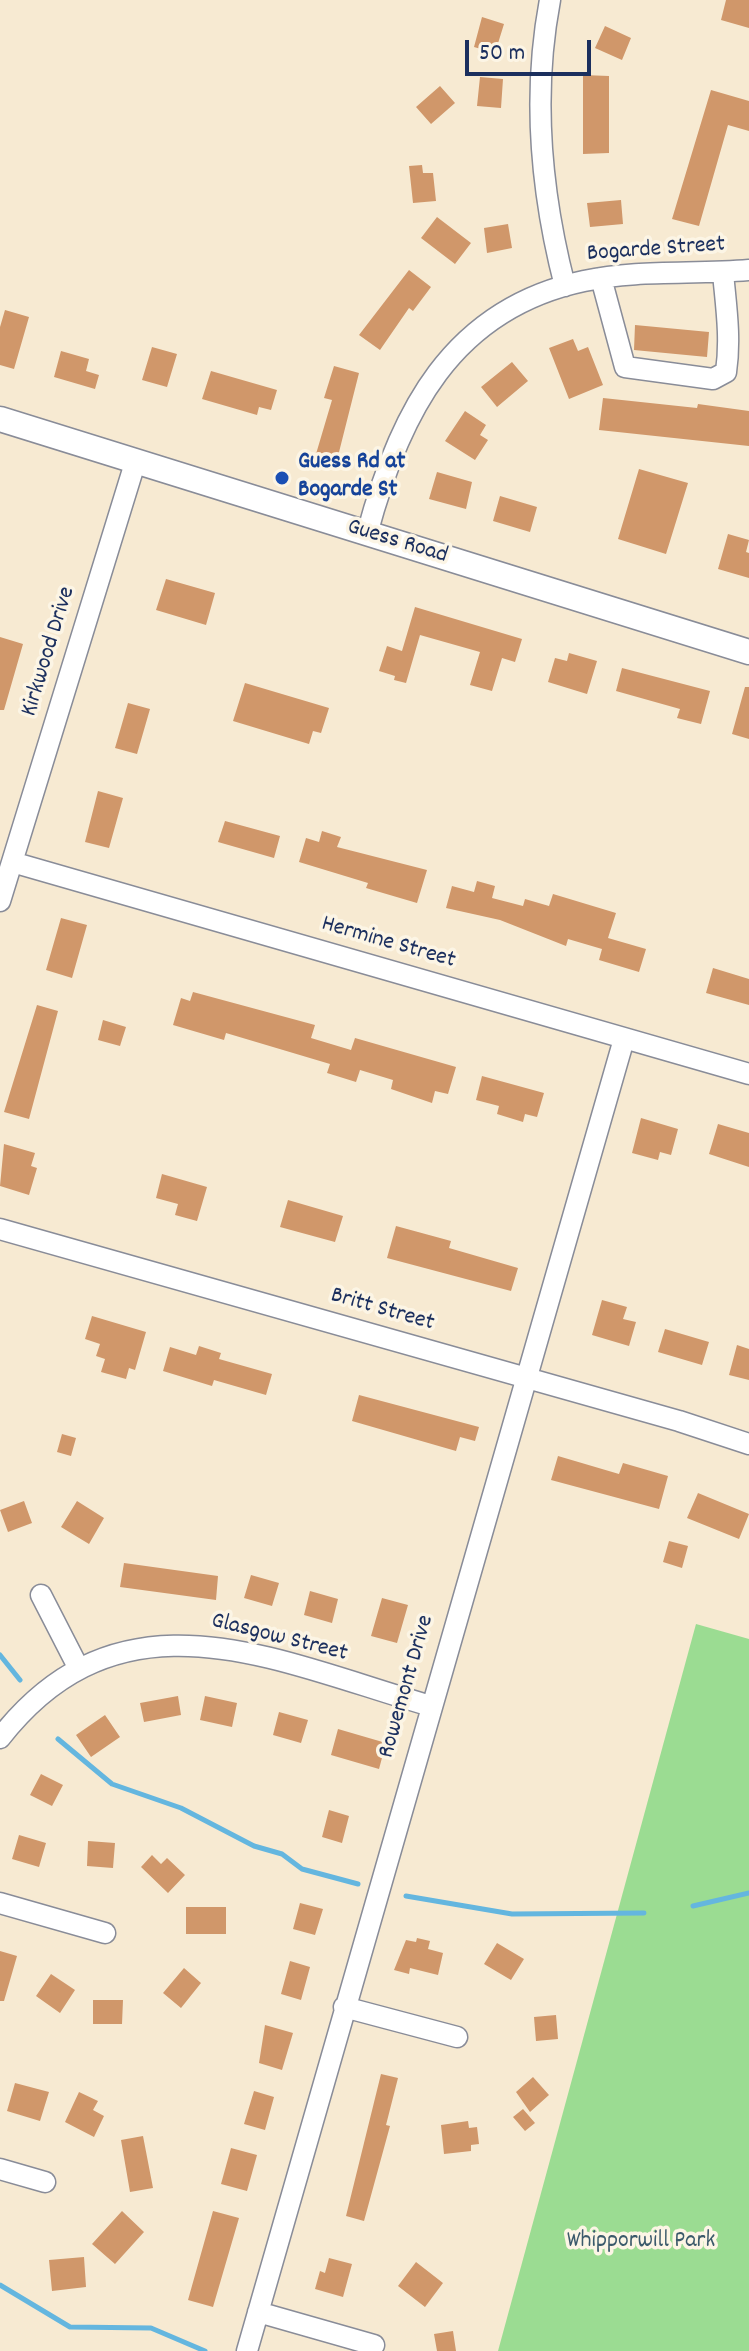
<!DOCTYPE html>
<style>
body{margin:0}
#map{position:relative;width:749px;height:2351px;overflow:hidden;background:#f7ead2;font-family:Dekko,sans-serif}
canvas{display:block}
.scale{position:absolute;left:465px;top:40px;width:126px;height:36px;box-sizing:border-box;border:4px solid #1b2f5e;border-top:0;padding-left:10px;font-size:24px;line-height:28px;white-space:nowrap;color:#1b2f5e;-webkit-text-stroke:6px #fcf5e5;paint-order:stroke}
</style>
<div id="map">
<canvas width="749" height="2351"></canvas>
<div class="scale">50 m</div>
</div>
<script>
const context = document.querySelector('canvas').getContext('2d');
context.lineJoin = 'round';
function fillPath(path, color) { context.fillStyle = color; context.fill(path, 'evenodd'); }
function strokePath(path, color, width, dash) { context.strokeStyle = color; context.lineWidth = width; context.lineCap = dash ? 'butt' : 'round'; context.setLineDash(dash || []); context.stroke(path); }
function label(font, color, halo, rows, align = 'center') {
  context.font = font + ' Dekko,sans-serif'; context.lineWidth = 7; context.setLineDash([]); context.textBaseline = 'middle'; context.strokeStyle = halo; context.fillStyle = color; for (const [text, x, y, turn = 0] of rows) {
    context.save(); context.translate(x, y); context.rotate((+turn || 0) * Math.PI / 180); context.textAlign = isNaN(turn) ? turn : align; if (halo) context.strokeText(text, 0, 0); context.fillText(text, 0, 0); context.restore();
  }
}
fillPath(new Path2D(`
 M696,1624L749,1639V2351H498Z`), '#9bdc92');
strokePath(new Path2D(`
 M0,1655L20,1680
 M58,1739L112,1784L181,1808L254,1846L282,1854L302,1869L358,1884
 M406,1896L512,1914L644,1913
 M693,1906L749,1893
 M0,2285L70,2327L151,2328L205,2351`), '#64b6df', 5);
fillPath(new Path2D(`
 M726,0H749V28L721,20Z
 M482,17L504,24L495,53L474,47Z
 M605,26L631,38L622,60L595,48Z
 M583,75L609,76V153L583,154Z
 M480,77L503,79L501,108L477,106Z
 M440,86L455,103L431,124L416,107Z
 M711,90L749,101V131L728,125L699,226L672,219Z
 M422,165L423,173H433L436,201L413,203L409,166Z
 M621,200L623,224L590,227L587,203Z
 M437,217L471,243L455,264L421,238Z
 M508,224L512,248L487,253L484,228Z
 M409,270L431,287L413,311L409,308L380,350L359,335Z
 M5,310L29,317L14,369L0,365V327Z
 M635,325L709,332L707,357L634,350Z
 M573,339L578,351L588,347L603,385L569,399L549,348Z
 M152,347L177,354L167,387L142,380Z
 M61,351L89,359L86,371L99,375L95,389L54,377Z
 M512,362L528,381L497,407L481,387Z
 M334,366L359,373L337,460L316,454L332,400L324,398Z
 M211,371L277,390L271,410L259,407L257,415L202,399Z
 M603,398L697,408L698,404L749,411V446L599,430Z
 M465,411L486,425L480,435L488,440L475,460L445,441Z
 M639,469L688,483L666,554L618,539Z
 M437,472L472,482L466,509L429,499Z
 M500,496L537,507L530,532L493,521Z
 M728,534L749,540L746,552L749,553V578L718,569Z
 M166,579L215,593L206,625L156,610Z
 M415,607L522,639L515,662L502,658L492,691L470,685L480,652L420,635L406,683L394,680L395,676L379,671L387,646L402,651Z
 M0,637L23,644L4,710H0Z
 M569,653L597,661L587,694L548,682L555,658L567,661Z
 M622,668L710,691L701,724L677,718L680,709L616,691Z
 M245,683L329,708L321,733L313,731L309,744L233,721Z
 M745,687H749V739L732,734Z
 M128,703L150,709L137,754L115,748Z
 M98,791L123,798L109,848L85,842Z
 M225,821L280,836L274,858L218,842Z
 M322,831L341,837L337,847L427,870L417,903L366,888L368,883L299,862L306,838L319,842Z
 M477,881L495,886L492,898L523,906L525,899L549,906L553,894L616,913L608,938L646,949L639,972L599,960L602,949L568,939L566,946L500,920L446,908L452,886L474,892Z
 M61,918L87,925L72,978L46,970Z
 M713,968L749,979V1005L706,993Z
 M193,992L315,1025L311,1038L351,1050L355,1038L456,1067L448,1094L435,1091L432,1103L391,1089L393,1080L360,1070L356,1082L327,1073L330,1064L226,1033L224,1040L173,1025L181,998L190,1001Z
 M37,1005L58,1011L29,1119L4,1112Z
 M103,1020L126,1027L120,1046L98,1040Z
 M482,1076L544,1093L537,1117L525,1114L523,1122L497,1114L499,1106L476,1100Z
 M641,1118L678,1129L671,1155L660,1152L658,1160L632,1153Z
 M718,1124L749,1133V1167L709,1154Z
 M4,1144L35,1153L31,1166L37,1168L29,1195L0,1186Z
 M162,1174L207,1187L197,1221L175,1215L178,1204L156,1198Z
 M288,1200L343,1216L335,1242L280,1227Z
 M396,1226L451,1241L449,1248L518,1268L511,1291L387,1258Z
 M602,1300L627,1307L623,1319L636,1322L629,1346L592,1335Z
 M92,1316L146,1332L135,1370L129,1368L126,1379L101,1372L105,1359L96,1356L100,1344L85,1339Z
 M665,1329L709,1342L702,1365L658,1352Z
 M737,1345L749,1349V1380L729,1375Z
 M199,1346L221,1353L219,1359L272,1374L266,1395L214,1380L212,1386L163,1371L170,1347L196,1355Z
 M359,1395L479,1427L475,1441L460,1437L456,1451L352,1421Z
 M62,1434L76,1438L71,1456L57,1452Z
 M558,1456L619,1474L623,1463L668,1476L659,1509L551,1480Z
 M698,1493L749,1514L739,1539L687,1518Z
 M24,1501L32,1523L8,1532L0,1510Z
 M77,1501L104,1518L89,1544L61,1527Z
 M669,1541L688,1546L682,1568L663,1562Z
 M124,1563L218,1576L216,1600L120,1587Z
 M251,1575L279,1583L272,1606L244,1598Z
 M310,1591L338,1599L332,1623L304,1615Z
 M382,1598L408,1605L397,1643L371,1636Z
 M178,1696L181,1715L144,1722L140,1703Z
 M205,1696L237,1703L232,1727L200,1720Z
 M279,1712L308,1720L301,1743L273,1735Z
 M105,1715L120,1737L91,1757L76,1735Z
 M338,1729L386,1743L379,1769L331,1755Z
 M41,1774L63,1785L52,1806L30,1795Z
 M329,1810L349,1816L342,1843L322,1837Z
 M19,1835L46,1843L39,1867L12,1859Z
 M88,1841L115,1843L113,1868L87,1866Z
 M152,1855L161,1864L167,1858L185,1875L168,1893L141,1867Z
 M300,1903L323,1909L315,1935L293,1929Z
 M186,1907H226V1934H186Z
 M417,1938L430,1941L428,1949L443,1953L438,1975L410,1968L409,1974L394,1970L406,1940L416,1942Z
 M497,1943L524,1959L511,1980L484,1964Z
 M0,1951L17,1956L4,2001H0Z
 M290,1961L310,1967L301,2000L281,1994Z
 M184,1968L201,1983L181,2008L163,1993Z
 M51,1974L75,1990L60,2013L36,1996Z
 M93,2000H123L122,2024H93Z
 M556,2015L558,2039L536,2041L534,2017Z
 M265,2025L293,2033L282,2070L259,2063Z
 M381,2074L398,2078L386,2125L390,2126L364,2221L346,2216Z
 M533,2077L549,2095L530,2112L516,2092Z
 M15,2083L49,2092L40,2121L7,2111Z
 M254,2091L274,2097L265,2130L244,2124Z
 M79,2092L98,2101L93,2110L104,2116L94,2137L65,2122Z
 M523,2109L535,2123L525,2131L513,2117Z
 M468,2121L469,2128L477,2127L479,2144L471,2145V2151L444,2154L441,2125Z
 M143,2136L153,2188L130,2192L121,2140Z
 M231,2148L257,2155L247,2191L221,2184Z
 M122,2211L144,2232L115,2264L92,2244Z
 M213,2211L239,2218L213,2307L188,2300Z
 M84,2257L86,2287L52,2291L49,2260Z
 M329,2258L352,2264L343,2297L315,2289L320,2271L325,2273Z
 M416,2262L443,2283L425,2307L398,2286Z
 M453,2331L456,2351H437L434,2334Z`), '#d0976a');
const minor = new Path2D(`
 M550,0C532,95 541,193 565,286
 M601,278L625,367L713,379L726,372C731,338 726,306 723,273
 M367,534C399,414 451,309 584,281C639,269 694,275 749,270
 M12,862L749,1074
 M0,901L135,463
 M0,1229L679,1421L749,1444
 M41,1595L79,1669
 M0,1738C122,1582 275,1661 431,1706
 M0,1903L105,1933
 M344,2007L457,2037
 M0,2169L45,2182
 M258,2312L374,2345
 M247,2351L624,1039`);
const major = new Path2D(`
 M0,419L749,652`);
strokePath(minor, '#898c98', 23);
strokePath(major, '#898c98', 27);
strokePath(minor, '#fff', 20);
strokePath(major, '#fff', 24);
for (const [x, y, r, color] of [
 [282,478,8,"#1a4fb4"]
]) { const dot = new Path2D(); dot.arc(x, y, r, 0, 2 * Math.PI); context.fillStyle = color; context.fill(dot); strokePath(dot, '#fcf5e5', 3); }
label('24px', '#1b2f5e', '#fcf5e5', [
 ["Bogarde Street",656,251,-4],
 ["Guess Road",397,543,17],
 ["Kirkwood Drive",50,652,-73],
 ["Hermine Street",388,944,16],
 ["Britt Street",382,1311,16],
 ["Glasgow Street",279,1639,14],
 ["Rowemont Drive",408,1687,-74]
]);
label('bold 24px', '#164399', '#fcf5e5', [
 ["Guess Rd at",298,464],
 ["Bogarde St",298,492]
], 'left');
label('24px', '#3b5a6b', '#fcf5e5', [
 ["Whipporwill Park",641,2243]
]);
</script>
